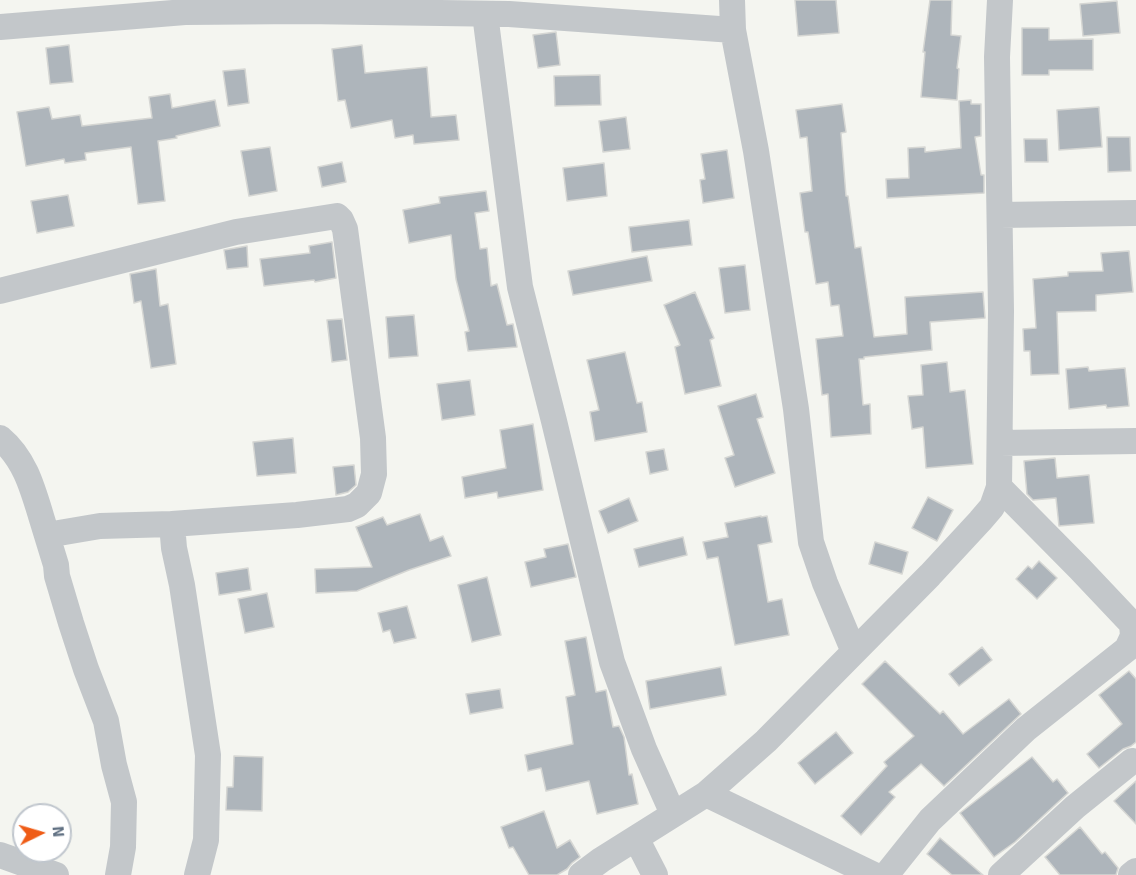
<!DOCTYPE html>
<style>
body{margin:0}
#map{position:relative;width:1136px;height:875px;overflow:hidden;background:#f4f5f0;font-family:Signika,sans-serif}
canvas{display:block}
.north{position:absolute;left:12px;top:803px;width:60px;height:60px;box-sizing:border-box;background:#fff;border:2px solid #c0c6cd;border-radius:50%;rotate:85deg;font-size:16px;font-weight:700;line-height:24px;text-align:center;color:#617183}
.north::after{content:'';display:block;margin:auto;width:21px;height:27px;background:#ef5c16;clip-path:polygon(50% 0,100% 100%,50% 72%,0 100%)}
</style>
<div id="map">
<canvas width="1136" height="875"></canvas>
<div class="north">N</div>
</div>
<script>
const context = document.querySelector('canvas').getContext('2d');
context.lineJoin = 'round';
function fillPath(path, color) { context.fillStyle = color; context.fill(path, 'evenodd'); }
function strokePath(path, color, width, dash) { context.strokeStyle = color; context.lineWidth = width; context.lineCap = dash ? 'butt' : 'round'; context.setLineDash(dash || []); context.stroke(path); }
const building = new Path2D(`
 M795,0H836L839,33L798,36Z
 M930,0H952L951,35L961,36L957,68L959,69L957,100L921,97L925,52H923Z
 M1117,1L1120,33L1083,36L1080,4Z
 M1022,28H1049V40L1093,39V70H1049V75H1022Z
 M556,32L560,65L538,68L533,35Z
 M69,45L73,82L50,84L46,48Z
 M362,45L365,73L427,67L431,117L456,115L459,140L414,144L413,135L395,138L392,120L351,128L345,100L338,101L332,49Z
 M245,69L249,103L228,106L223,71Z
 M600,75L601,105L555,106L554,76Z
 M170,94L172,108L215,100L220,126L176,136L177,138L158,141L165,201L138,204L131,147L85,153L86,160L65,163L64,159L26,166L17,112L49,107L52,119L80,115L82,126L152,118L149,97Z
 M971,100V104H981V136L975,137L981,175H984V193L887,198L886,179L909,178L908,148L925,147V152L961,148L959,101Z
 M842,104L846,132L841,133L846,196H848L855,248L861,247L874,337L907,334L905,297L983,292L985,318L930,322L932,350L864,357V359H859L863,405L870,404L871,434L831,437L828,394L822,395L816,339L843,336L839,305L831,306L828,282L816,284L808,232H805L800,193L812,191L807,137L800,138L796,110Z
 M1099,107L1102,147L1059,150L1057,110Z
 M626,117L630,149L603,152L599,121Z
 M1107,137H1130L1131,171L1108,172Z
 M1024,139H1047L1048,162H1025Z
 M270,147L277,191L249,196L241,151Z
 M727,150L734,198L703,203L700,180L705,179L701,154Z
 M342,162L346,182L322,187L318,167Z
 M604,163L607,196L567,201L563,168Z
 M486,191L489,211L475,213L480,249L487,248L491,286L497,284L507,325L513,324L517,347L468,351L465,332L469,331L456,279L451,235L409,243L403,210L440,203L439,197Z
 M68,195L74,226L37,233L31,201Z
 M689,220L692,245L632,252L629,227Z
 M332,242L336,278L315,282L314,280L264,286L260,259L310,253L309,246Z
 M247,246L248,267L227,269L224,250Z
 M1129,251L1133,292L1096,295V311L1057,312L1059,374L1031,375L1030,351H1024L1023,329L1036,328L1033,279L1068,276V272L1103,271L1101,253Z
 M647,256L652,281L573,295L568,271Z
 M745,265L750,310L725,313L719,268Z
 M156,269L160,306L168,304L176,364L151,368L141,301L134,303L130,274Z
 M695,292L714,338L710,340L721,386L685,394L675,347L680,345L664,305Z
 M414,315L418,356L389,358L386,317Z
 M342,319L347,360L332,362L327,320Z
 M625,352L637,403L642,402L647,432L595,441L590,412L599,410L587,360Z
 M947,362L950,392L965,390L973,464L926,468L923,427L912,429L908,396L923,395L921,365Z
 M1088,367L1089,371L1125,368L1129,406L1107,408L1106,405L1069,409L1066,369Z
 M470,380L475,415L442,420L437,384Z
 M756,394L763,417L757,419L775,473L735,487L725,458L734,455L718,406Z
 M533,424L543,490L498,498L497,492L465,498L462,477L506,468L500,430Z
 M293,438L296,473L257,476L253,442Z
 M664,449L668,470L650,474L646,452Z
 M1055,458L1057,478L1089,475L1094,523L1059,526L1056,498L1033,500L1027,494L1024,461Z
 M354,465L356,485L348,492L336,495L333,467Z
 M928,497L953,510L937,541L912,528Z
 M629,498L638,521L608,533L599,511Z
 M420,514L430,541L443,536L451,556L409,570L357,591L316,593L315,569L372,567L356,527L383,517L387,525Z
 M761,516V517L767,516L772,542L758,545L768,602L782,599L789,635L735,645L718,557L707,559L703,542L728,537L725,523Z
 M683,537L687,555L639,567L634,549Z
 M875,542L908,552L902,574L869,564Z
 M568,544L576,577L531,587L525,562L546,557L544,549Z
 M1039,561L1057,578L1037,599L1016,579L1028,566L1032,569Z
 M248,568L251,590L219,595L216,573Z
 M487,577L501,635L472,642L458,585Z
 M267,593L274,627L245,633L238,599Z
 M407,606L416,638L394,643L390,630L383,632L378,613Z
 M586,637L596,692L606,690L613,727L619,726L624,737L629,775L632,774L638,804L597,814L589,781L546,791L541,768L528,771L525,755L573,744L566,697L575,695L565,641Z
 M982,647L992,660L959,686L949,674Z
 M885,661L940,714L943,711L963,734L1009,699L1021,714L944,786L921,764L889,792L895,797L861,835L841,816L887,766L884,762L914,736L862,684Z
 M721,667L726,695L650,709L646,681Z
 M1129,671L1136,679V742L1131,746L1123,749L1099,768L1087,754L1122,724L1099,695Z
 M500,689L503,708L470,714L466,694Z
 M836,732L853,753L815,784L798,763Z
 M234,756L263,757L262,811L226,810L227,787H233Z
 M1032,757L1053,782L1057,779L1068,793L1015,842L994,857L960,813Z
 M1136,781V824L1114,801Z
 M544,811L557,848L570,840L580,857L572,863L567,869L557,875H529L513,847L509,848L501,827Z
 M1080,827L1102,854L1105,852L1118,868L1116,875H1060L1045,857Z
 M940,838L983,875H952L927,854Z`);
fillPath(building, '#aeb5bb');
strokePath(building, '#d5d6d3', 1.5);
strokePath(new Path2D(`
 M732,0L733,30L756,151L796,409L811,542L825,583L854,652
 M485,14L520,287L554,421L612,662L644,749L673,814
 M0,27L185,12L303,11L509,14L733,30
 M1000,215L1136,213
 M0,291L236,232L337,216L341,220L345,229L373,438L374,474L369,493L357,505L348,509L297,515L172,524
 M0,438C24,458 32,486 41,516C46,532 51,549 56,565L57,576L71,623L86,669L106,721L114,765L124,802L123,847L118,875
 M1000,443L1136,441
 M47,535L100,526L172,524L174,548L182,585L208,755L206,840L197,875
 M706,794L874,875
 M636,838L655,875
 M0,855L56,875
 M581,875L601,860L706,794L766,741L930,575L980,521L992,507L999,487L1001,311L997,57L1000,0
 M886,875L930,820L1026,729L1127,649L1133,636L1132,624L1080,569L999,487
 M1001,875L1075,807L1132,761
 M1131,875L1136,871`), '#c3c7ca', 26);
</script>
